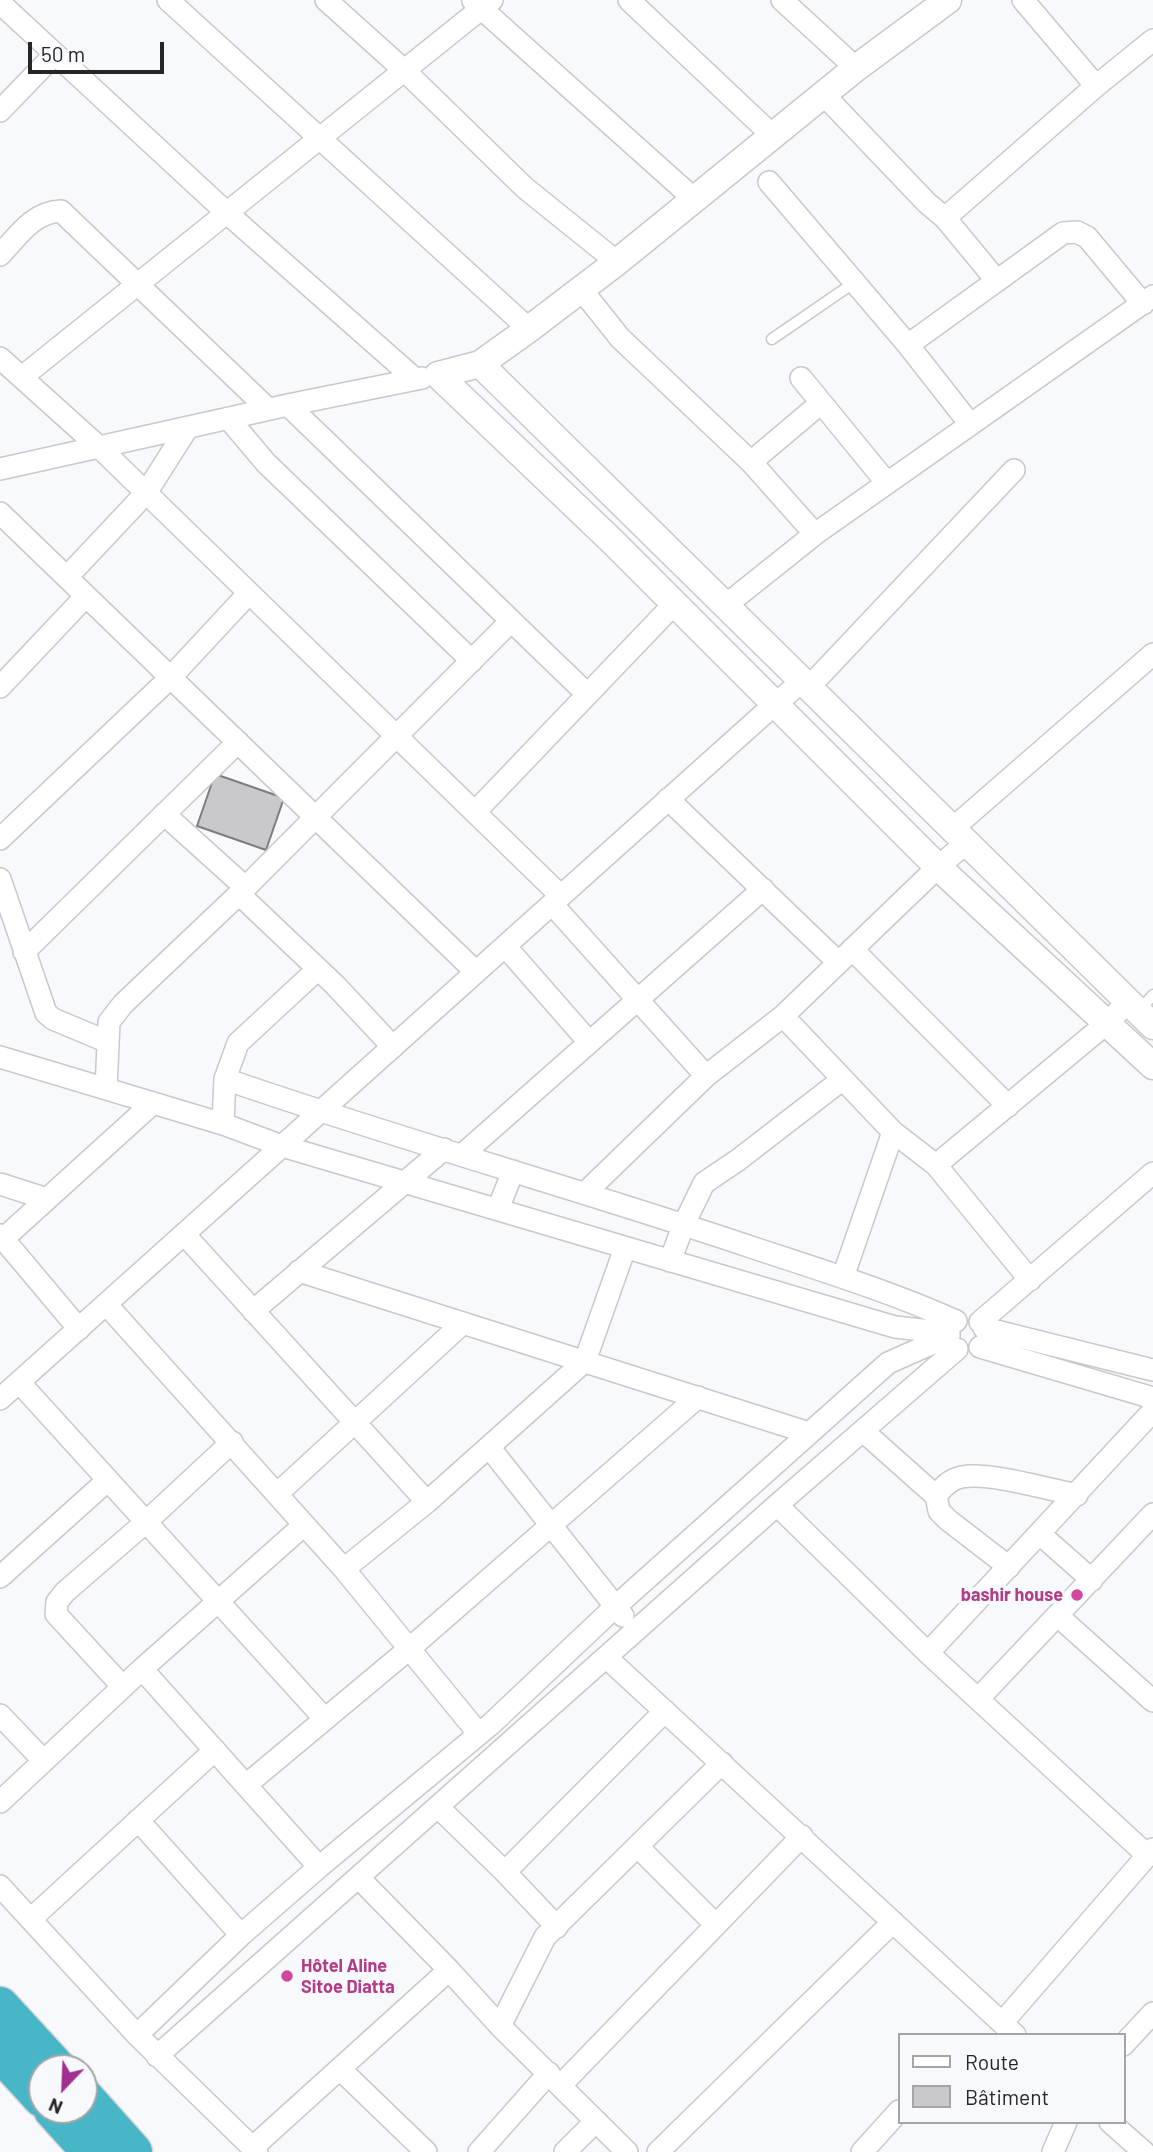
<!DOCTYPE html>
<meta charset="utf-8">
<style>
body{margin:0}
#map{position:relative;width:1153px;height:2152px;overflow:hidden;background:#f8f9fd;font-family:Barlow,sans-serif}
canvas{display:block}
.legend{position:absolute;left:898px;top:2033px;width:228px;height:91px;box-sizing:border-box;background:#f8f9fd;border:2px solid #a4a5a7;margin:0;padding:9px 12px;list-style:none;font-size:21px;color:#262627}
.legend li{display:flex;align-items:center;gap:14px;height:35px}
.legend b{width:35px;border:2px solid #a4a5a7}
.north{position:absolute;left:28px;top:2054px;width:70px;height:70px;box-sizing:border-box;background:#f8f9fd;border:2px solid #a4a5a7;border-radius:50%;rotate:203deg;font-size:19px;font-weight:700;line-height:28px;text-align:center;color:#262627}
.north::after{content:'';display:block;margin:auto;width:24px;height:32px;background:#9f3190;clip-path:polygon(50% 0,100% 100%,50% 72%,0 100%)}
.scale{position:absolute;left:28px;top:42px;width:136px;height:32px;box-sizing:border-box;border:4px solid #262627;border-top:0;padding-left:9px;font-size:21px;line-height:24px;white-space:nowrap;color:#262627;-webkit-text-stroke:5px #f8f9fd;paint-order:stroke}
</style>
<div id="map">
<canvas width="1153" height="2152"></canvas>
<ul class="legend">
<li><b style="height:9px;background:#fff"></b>Route</li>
<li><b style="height:19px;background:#c9c8cc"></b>Bâtiment</li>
</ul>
<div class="north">N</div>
<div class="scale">50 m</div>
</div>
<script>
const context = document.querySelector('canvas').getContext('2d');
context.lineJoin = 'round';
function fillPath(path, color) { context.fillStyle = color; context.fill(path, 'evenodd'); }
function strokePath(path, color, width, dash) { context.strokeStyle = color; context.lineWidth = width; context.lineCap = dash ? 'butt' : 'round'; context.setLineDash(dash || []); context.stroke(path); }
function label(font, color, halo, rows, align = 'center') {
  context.font = font + ' Barlow,sans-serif'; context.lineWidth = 7; context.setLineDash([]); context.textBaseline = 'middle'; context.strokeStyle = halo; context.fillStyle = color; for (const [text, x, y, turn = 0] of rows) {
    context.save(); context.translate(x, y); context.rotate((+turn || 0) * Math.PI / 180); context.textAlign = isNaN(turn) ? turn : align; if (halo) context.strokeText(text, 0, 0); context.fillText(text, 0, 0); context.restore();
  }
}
const building = new Path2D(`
 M215,774L284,798L266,850L197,826Z`);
fillPath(building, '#c9c8cc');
strokePath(building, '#7d7c7f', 2);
const service = new Path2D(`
 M772,339L855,282
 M1139,1011L1153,995`);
const minor = new Path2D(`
 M168,0L529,329
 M326,0L405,71L525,188L617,262
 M629,0L772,135
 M782,0L856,68
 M1023,0L1096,86
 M473,1L693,198
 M0,3L227,213L415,379
 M823,94L927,203L945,218L1096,86L1153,40
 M0,111L55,54
 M769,182L908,345L970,424
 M945,218L997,281
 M0,255C18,236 33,212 61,211L268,409
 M581,289L620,338L751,462L821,403
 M908,345L1063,233L1077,232L1087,237L1143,304
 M0,358L99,447L561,896
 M22,377L492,0
 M801,378L887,483
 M288,405L587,694
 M228,418L266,463L472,661
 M751,462L815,534
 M0,469L288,405L422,378
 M0,513L476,972
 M67,577L146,493L188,427
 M726,605L815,534L1153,296
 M0,687L86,596
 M809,687L1014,470
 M668,799L838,962
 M475,812L675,603
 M164,814L245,887
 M952,829L1153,654
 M0,839L170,678L249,593
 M0,879L46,1013L53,1019L108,1042
 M239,894L335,985L393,1047
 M552,904L706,1076
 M505,946L589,1042
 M852,949L1008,1106
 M24,952L238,742
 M783,1016L893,1132L936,1165L1030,1280
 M0,1057L223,1124L282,1146L895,1327L949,1333
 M225,1079C398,1139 576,1188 751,1247C820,1270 889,1291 956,1321
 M106,1089L109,1022L123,1004L239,894L511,621
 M223,1124L225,1079L238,1043L318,969
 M462,1155L763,889
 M936,1165L1107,1023L1129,1001
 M0,1184L47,1199
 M585,1193L706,1076L783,1016L938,867L966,843
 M498,1209L513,1171
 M184,1234L427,1502
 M0,1235L79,1329
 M3,1239L152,1104
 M670,1261L684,1224L704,1183L738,1160L843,1079
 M299,1271L809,1433
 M843,1277L893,1132
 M106,1304L344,1569L479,1734
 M253,1311L444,1149
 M980,1322L1153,1173
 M984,1328L1153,1370
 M980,1347L1153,1398
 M19,1382L324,1718
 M0,1399L776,703L803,681
 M863,1431L936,1496L939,1511L948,1520L1009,1567
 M489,1447L623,1616
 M278,1493L463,1323
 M936,1496C943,1487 950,1479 962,1477C989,1472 1048,1489 1077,1495
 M777,1505L928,1653L1147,1855
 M1041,1535L1092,1580
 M344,1569L427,1502L585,1361L625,1248
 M0,1577L108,1480
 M1058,1616L1153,1701
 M928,1653L1153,1411
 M606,1657L1015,2035
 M142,1669L319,1867
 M123,1687L56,1614L57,1602L65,1592L146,1522L232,1442
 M979,1698L1153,1514
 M0,1715L44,1761
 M246,1785L409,1649L698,1397
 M0,1802L142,1669L304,1525
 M438,1807L505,1872L557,1927
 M138,1820L241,1935
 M638,1847L716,1925
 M505,1872L665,1711
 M359,1878L449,1970L500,2026L627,2152
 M0,1886L137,2035L257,2152
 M32,1918L215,1750
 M1002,2023L1153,1849
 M500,2026L545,1937L722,1763
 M137,2035L241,1935L319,1867L490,1725L616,1606L888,1363L949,1336
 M1123,2045L1153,2013
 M157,2056L777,1505L957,1349
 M340,2069L426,2152
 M561,2085L802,1836
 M1110,2122L1144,2152
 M252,2148L449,1970
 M479,2152L549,2073
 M565,2152L596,2121
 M658,2152L893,1922
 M862,2152L899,2111
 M1053,2152L1066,2122`);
const tertiary = new Path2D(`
 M480,364L1153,1026
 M438,375L614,543L938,867L1153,1066
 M438,375L480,364L529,329L617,262L856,68L948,0`);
const motorway = new Path2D(`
 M0,2006L57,2068
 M0,2052L42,2098
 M84,2097L133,2152
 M53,2110L91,2152`);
strokePath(service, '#c8c9cc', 13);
strokePath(minor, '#c8c9cc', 24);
strokePath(tertiary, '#c8c9cc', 29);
strokePath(motorway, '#d4d4d4', 41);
strokePath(service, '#fff', 10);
strokePath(minor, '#fff', 21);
strokePath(tertiary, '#fff', 26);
strokePath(motorway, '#47b7c7', 38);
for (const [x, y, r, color] of [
 [1077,1595,7,"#d1479c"],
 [287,1976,7,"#d1479c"]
]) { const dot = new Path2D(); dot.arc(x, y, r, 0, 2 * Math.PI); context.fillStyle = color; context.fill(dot); strokePath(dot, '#f8f9fd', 2.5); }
label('bold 18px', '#b23c85', '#f8f9fd', [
 ["bashir house",1063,1595],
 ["Hôtel Aline",301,1966,"left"],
 ["Sitoe Diatta",301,1987,"left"]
], 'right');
</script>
